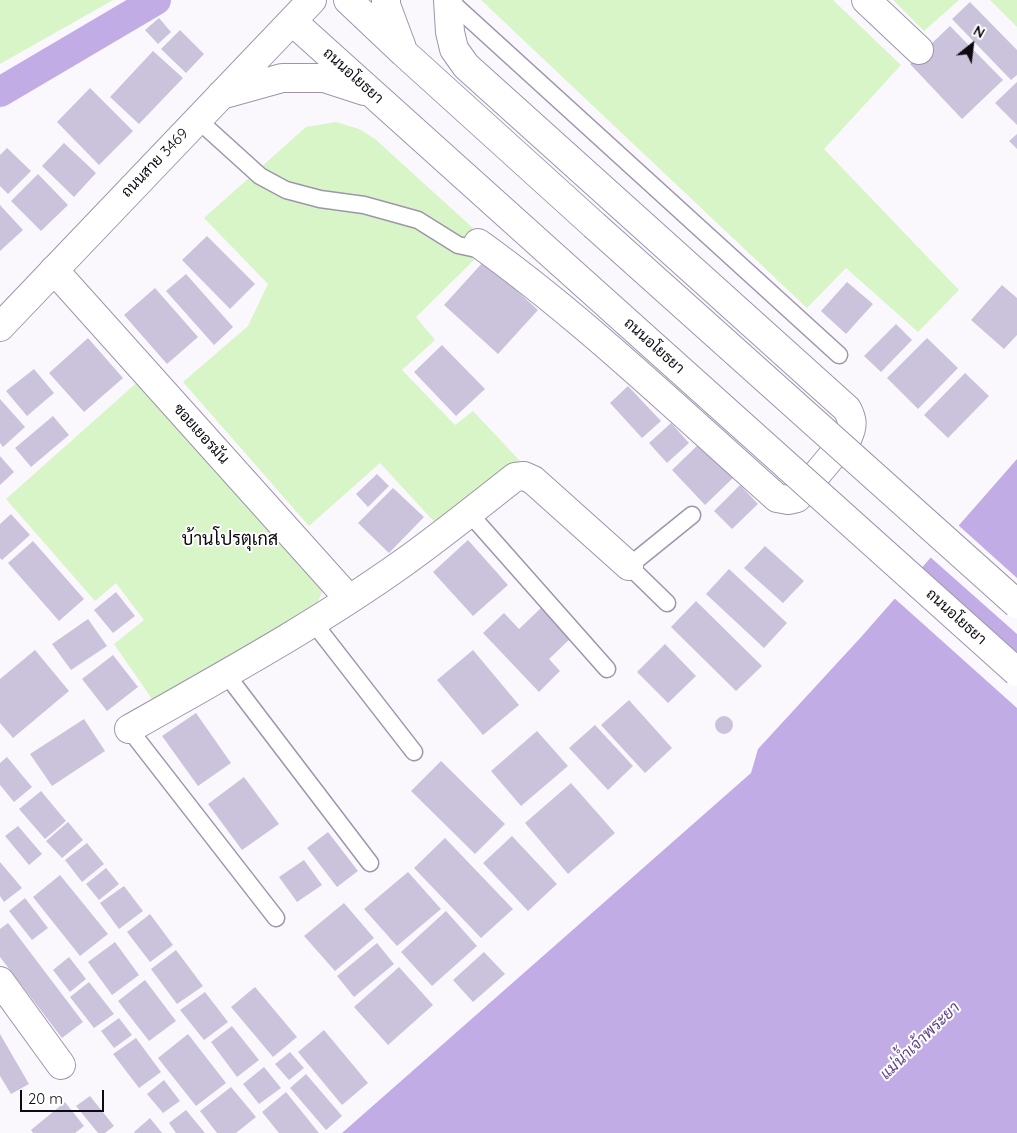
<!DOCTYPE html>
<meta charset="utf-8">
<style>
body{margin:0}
#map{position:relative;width:1017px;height:1133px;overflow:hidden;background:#faf8fd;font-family:Quicksand,sans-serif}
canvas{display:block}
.north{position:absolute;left:947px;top:20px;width:50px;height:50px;-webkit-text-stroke:4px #fff;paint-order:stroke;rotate:29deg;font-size:14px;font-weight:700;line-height:20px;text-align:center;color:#0d0a12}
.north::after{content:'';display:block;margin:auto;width:18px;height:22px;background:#0d0a12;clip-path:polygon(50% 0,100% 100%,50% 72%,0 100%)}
.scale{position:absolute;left:20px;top:1090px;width:84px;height:22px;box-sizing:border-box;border:2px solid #0d0a12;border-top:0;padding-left:6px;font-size:15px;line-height:18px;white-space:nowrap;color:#0d0a12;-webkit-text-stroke:4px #fff;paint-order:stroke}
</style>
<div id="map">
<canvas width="1017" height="1133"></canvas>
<div class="north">N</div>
<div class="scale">20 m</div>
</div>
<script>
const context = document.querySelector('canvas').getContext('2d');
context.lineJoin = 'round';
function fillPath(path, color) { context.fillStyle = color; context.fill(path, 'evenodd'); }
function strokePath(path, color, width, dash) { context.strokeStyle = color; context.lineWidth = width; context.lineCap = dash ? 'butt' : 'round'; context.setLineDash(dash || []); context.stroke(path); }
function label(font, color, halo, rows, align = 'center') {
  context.font = font + ' Quicksand,Sarabun,sans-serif'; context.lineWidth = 4; context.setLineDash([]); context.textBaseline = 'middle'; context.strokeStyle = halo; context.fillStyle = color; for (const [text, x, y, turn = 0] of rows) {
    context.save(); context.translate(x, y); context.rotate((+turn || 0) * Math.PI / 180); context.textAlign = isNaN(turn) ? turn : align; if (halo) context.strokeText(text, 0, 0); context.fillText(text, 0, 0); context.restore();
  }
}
fillPath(new Path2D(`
 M0,0H113L0,64Z
 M481,0H833L901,65L824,149L959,290L918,332L846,268L807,308Z
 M893,0H959L924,31Z
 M990,0H1017V27Z
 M336,122L359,129L375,139L473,228L464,241L479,255L416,317L435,340L402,370L455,425L473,411L520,461L439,527L380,463L309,526L183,382L248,326L268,284L204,218L306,127Z
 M142,378L316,573L322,592L313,613L154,702L114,644L144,620L116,583L95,601L6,499Z`), '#d7f5c7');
fillPath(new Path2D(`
 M1017,459V1133H342L751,773L758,749L862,636Z`), '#c2ace6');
fillPath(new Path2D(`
 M957,524L1017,578V634L929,556Z
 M921,566L1017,652V708L893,597Z`), '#faf8fd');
strokePath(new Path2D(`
 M0,92L156,0`), '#c2ace6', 30);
fillPath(new Path2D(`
 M970,2L1017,50V75L1011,80L952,19Z
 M159,18L171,32L158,44L145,30Z
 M950,26L1003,80L962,119L910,64Z
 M180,30L204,54L186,73L161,49Z
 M153,51L183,78L139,124L110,97Z
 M1017,82V125L995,103Z
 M90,88L133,131L99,165L57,122Z
 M1017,134V149L1009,141Z
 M64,143L96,173L74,197L42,166Z
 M7,148L31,171L8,194L0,186V155Z
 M38,174L68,205L41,231L11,201Z
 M0,205L23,230L0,251Z
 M207,236L255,284L230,309L182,260Z
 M484,261L538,310L498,354L444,305Z
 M186,274L233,327L214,345L166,291Z
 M847,282L873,304L846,334L821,311Z
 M1002,285L1017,298V335L1004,349L971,320Z
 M155,288L198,337L167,364L124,315Z
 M896,324L912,340L881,372L864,356Z
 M88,338L123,378L84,412L49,373Z
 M927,338L958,368L918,409L887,378Z
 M442,345L485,389L456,416L414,372Z
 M34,369L54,393L27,416L6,391Z
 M965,373L989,396L948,438L924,415Z
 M628,386L661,421L642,438L610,403Z
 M0,399L25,427L3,447L0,443Z
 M53,416L69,435L31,467L15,448Z
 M671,423L689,443L667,463L649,443Z
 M699,444L733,478L705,505L672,470Z
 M0,456L14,472L0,485Z
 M377,474L389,486L368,507L356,494Z
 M740,485L758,504L732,529L714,511Z
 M393,488L424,517L389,553L358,523Z
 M11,514L30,535L2,560L0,558V524Z
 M468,540L508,585L473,616L433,572Z
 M33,541L84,599L59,621L8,563Z
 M765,546L804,581L783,603L744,568Z
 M729,569L787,623L764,648L706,594Z
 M116,592L135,616L113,633L94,610Z
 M696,601L762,666L736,691L671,627Z
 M542,607L572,637L549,659L560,671L539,692L483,633L504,613L519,629Z
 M88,619L107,646L71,670L52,644Z
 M665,644L696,676L668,703L637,672Z
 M35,650L69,691L13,738L0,723V679Z
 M473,650L519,705L483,735L437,680Z
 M113,655L138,687L107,711L82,679Z
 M629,700L672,748L645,773L601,725Z
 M196,713L231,763L198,786L162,736Z
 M715 725a9 9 0 1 1 18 0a9 9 0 1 1-18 0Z
 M84,719L105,751L52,786L30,754Z
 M595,725L633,766L608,790L569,748Z
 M537,731L568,766L521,806L491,771Z
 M7,757L32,787L14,802L0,785V763Z
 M441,761L505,824L475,854L411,791Z
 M244,777L279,824L242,850L208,804Z
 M571,783L615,833L568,874L525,823Z
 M41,791L66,821L45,839L19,809Z
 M68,822L83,840L62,858L46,841Z
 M18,826L42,854L29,865L5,836Z
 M328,832L358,871L337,887L307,848Z
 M512,836L557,884L528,911L483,863Z
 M445,838L513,909L481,938L414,868Z
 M87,843L104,864L82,882L65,860Z
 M304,860L322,885L297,902L279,877Z
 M0,862L22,888L4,902L0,896Z
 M106,868L119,884L99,900L86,884Z
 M408,872L441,909L397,946L364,909Z
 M60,875L108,934L80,956L33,897Z
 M124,886L143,911L119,929L100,903Z
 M25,898L48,928L32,940L9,911Z
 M344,903L374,938L335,971L304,936Z
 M446,911L477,946L432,986L401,952Z
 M150,914L173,945L150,962L127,932Z
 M8,923L83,1022L62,1038L0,957V929Z
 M115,942L139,975L112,995L88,962Z
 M377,943L394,964L354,997L337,976Z
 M176,950L203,986L177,1004L151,969Z
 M484,952L505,974L473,1002L453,980Z
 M69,957L86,979L70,992L53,970Z
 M399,967L433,1005L388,1045L354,1007Z
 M145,980L176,1021L149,1041L118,1001Z
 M89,982L114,1014L94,1028L70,997Z
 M255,987L297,1037L273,1057L231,1007Z
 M205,992L228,1022L204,1040L180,1010Z
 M119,1018L132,1035L114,1048L101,1031Z
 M232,1026L259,1060L237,1077L211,1042Z
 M324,1030L368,1083L342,1105L298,1052Z
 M0,1034L29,1084L11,1094L0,1076Z
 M188,1034L226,1083L196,1106L158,1058Z
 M136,1038L161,1072L139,1088L113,1054Z
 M290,1052L304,1068L289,1080L275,1064Z
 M264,1067L281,1088L259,1104L243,1084Z
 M306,1074L342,1116L326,1130L290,1088Z
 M164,1080L180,1101L163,1113L147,1094Z
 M231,1087L256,1117L236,1133H217L200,1111Z
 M286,1092L319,1133H279L262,1112Z
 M90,1096L114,1126L105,1133H98L76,1106Z
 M65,1102L84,1126L75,1133H33L31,1130Z
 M186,1110L205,1133H176L169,1123Z
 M150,1118L162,1133H135L134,1132Z`), '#cbc3db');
const lane = new Path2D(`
 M449,0L839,355
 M197,119L260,176L286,190L320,199L364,205L418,220L458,245L472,248L478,243
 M469,513L607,669
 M667,603L629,566L692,515
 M313,622L414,752
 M226,674L370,863
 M129,729L276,918`);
const street = new Path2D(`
 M448,0L450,32L454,49L466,66L847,409C853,420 853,426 848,437L797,498L788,500L777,498C679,411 584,319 478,243
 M866,0L919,50
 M54,270L349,599
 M129,729C222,676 316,625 403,563C441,536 478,506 515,477L524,476L533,480L629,566
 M0,981L61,1065`);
const secondary = new Path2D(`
 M348,0L404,53L594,225
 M386,0V5L402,48
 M292,21L560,262
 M221,95L282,78H324L364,91
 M0,327L312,0`);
strokePath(lane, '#9e95ac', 19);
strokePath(street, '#9e95ac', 30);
strokePath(secondary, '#9e95ac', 30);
strokePath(lane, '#fff', 16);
strokePath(street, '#fff', 28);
strokePath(secondary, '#fff', 28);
const secondaryBridge = new Path2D(`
 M594,225L1017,604
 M560,262L1017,672`);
strokePath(secondaryBridge, '#9e95ac', 30, []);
strokePath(secondaryBridge, '#fff', 28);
label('15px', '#0d0a12', '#fff', [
 ["ถนนอโยธยา",353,76,42],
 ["ถนนสาย 3469",155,163,-46],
 ["ถนนอโยธยา",654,346,42],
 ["ซอยเยอรมัน",201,434,48],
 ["ถนนอโยธยา",956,617,42]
]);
label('italic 16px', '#62448a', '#fff', [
 ["แม่น้ำเจ้าพระยา",920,1041,-44]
]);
label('18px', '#0d0a12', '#fff', [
 ["บ้านโปรตุเกส",230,540]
]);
</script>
